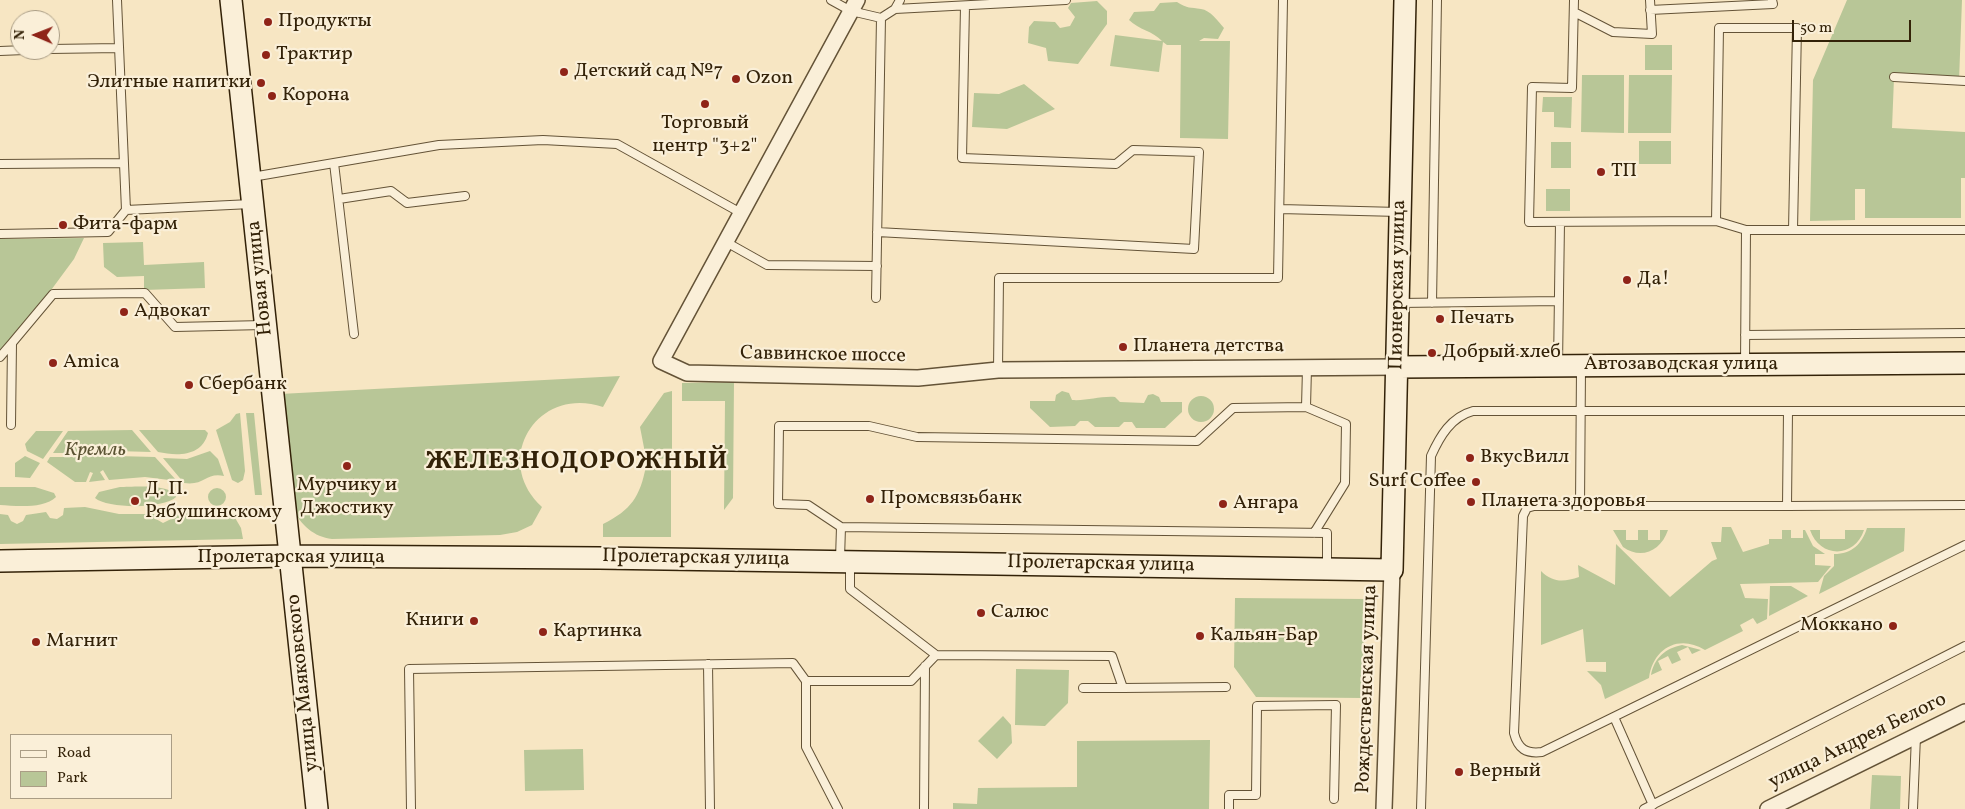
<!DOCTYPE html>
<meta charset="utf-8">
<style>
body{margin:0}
#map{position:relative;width:1965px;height:809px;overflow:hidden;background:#f7e6c3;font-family:Vollkorn,serif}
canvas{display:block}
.legend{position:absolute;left:10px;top:734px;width:162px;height:65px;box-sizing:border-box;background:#faefd8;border:1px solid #aa9d85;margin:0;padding:6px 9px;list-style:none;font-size:15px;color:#332208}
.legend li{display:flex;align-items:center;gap:10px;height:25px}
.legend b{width:25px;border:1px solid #aa9d85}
.north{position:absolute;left:10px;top:10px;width:50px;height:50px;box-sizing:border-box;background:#faefd8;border:1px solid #aa9d85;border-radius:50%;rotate:271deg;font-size:14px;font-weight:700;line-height:20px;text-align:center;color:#332208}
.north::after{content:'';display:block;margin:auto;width:18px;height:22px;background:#8f2418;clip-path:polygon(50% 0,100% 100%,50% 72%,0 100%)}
.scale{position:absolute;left:1792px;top:20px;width:119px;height:22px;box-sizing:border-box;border:2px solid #332208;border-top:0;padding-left:6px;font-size:15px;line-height:18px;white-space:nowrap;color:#332208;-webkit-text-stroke:4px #faefd8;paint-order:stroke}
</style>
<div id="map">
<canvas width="1965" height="809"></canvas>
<ul class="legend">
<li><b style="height:6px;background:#faefd8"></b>Road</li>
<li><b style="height:14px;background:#b8c697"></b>Park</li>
</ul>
<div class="north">N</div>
<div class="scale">50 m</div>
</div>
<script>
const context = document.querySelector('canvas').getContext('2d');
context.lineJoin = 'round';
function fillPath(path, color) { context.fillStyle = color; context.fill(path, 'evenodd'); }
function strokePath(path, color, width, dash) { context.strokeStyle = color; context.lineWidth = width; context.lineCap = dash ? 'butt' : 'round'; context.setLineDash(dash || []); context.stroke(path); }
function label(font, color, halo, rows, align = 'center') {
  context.font = font + ' Vollkorn,serif'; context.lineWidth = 4.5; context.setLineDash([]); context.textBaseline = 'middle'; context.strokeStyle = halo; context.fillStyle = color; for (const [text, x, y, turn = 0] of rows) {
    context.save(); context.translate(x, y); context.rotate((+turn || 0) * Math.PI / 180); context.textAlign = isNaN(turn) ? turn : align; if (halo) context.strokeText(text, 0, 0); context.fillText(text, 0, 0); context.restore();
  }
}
fillPath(new Path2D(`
 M1847,0H1962L1959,81L1894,78L1892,128L1965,132V178H1961V218H1865V189H1855V220L1810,221L1813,80Z
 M1097,1L1107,11V24L1078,64L1048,61L1046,48L1028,43L1029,27L1034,21L1055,22L1060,28L1070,26L1075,17L1068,8L1071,3Z
 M1177,2C1188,9 1190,7 1201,9C1210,10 1218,21 1224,28L1218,39L1204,38L1199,41H1230L1228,139L1180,138L1181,45H1167L1163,42L1159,72L1110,66L1115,35L1162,41C1153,31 1139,30 1129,20L1134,12L1154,11L1160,3Z
 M1645,45H1672V70H1645Z
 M1582,75H1624V133L1581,132Z
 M1629,75H1672L1671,133H1628Z
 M1024,84L1055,109L1007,129L972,127L974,93L999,94Z
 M1543,97H1572L1571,128L1554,127V112H1542Z
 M1639,141H1671V164H1639Z
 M1551,142H1571V168H1551Z
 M1546,189H1570V211H1546Z
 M84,238L74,259L12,343L8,348L0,350V239Z
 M143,242L144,265L204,262L205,288L144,290V276L117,277L104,267L103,243Z
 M620,376L603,407C537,385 491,460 542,507L532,525L517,532L500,535L332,539C314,537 301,525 293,509L280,394Z
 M734,382L733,498L724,510L725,401H682V383Z
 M672,391V459L646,458L640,427L664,393Z
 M1062,391L1069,393L1072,400C1087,401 1100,396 1115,397L1120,402L1144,403L1148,395L1153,394L1159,397L1161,402H1182V412L1165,428H1136L1132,422H1124L1119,427H1095L1088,421H1080L1075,426L1050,427L1030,408V401H1055L1056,395Z
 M1188 409a13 13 0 1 1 26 0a13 13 0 1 1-26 0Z
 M240,413L245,471L243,480L238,483L232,480L216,430L230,422L236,414Z
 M246,413H254L262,495H255Z
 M132,430L151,452L116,451V456L155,457L177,481L145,477L109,480L103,470L100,472L105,480L89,482L93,473L90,472L86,482H75L47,462L50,457H73L72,453H53L68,431Z
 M139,430H205L208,433C202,457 177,456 158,452Z
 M36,431H63L43,459L27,451L25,444Z
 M210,451L218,459L224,476C206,472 205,486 184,483L163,458L187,459Z
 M25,456L40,463L30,478L15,477V463Z
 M646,466L671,467V537H603V524C631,510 640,497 646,466Z
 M0,487H35L54,493L56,497C44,509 16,506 0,505Z
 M120,487C132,487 172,483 176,497C164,509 108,509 95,498L99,492Z
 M208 497a9 9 0 1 1 18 0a9 9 0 1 1-18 0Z
 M85,507L119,514H154L156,519L163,523L173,518L175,510L193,507L212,518L234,516L241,528L243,539L0,544V514L8,515L11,521L17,524L23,521L26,515L46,512L50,518L57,519L63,515L64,508Z
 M1722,527H1731L1743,552L1769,544V539H1782V530H1791V538H1803V530H1805L1813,546L1825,554H1815V565L1831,566L1818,582L1740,584L1745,598L1768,599L1767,619L1757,624L1753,618L1740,625L1743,631L1705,650C1679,634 1653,648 1649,678L1605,699L1601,685L1587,671L1606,672V662H1586L1583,629L1541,645V571C1553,583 1564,582 1579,577L1578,565L1615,585L1616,544L1670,597L1712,561L1717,559L1711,542H1721Z
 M1867,528H1905L1904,551L1819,594L1824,576L1834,566V554C1852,554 1862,544 1867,528Z
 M1613,530H1626V540H1638V530H1648V540H1660V530H1668C1661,551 1641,560 1623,547Z
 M1810,530H1820V539H1845V530H1864C1855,558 1820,559 1810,530Z
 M1770,586H1791L1808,596L1769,616Z
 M1235,598L1365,599L1362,698L1256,697L1234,667Z
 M1682,645L1701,650L1692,654L1688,647L1677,652L1681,660L1672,664L1668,656L1658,661L1662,670L1651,675C1654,658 1666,648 1682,645Z
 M1016,669L1069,670L1068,703L1045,726L1015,725Z
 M1003,716L1011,725L1012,743L997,759L978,741Z
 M1210,740L1209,809H953V803L977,804L978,788L1077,787V741Z
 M583,749L584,790L525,791L524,750Z
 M1872,775L1901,776L1900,809H1870Z`), '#b8c697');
const lane = new Path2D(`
 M117,0L126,210L251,204
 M831,0L851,11L881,18L895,9L1066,0
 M1574,0L1572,88L1532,87L1529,222L1716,221L1746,230H1965
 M895,9L900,0
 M1650,10L1773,4L1772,0
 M1574,12L1613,32L1652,34L1650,0
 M50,49L119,48
 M0,51L25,50
 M1894,77L1965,81
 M334,163L354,334
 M0,164L124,163
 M252,177L439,145L543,140L617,144L741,213
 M339,199L391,191L407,203L465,196
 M1280,209L1399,212
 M1716,221L1719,28H1797L1793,230
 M877,232L1194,249L1199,152L1133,150L1116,164L962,158L965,6
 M0,234L108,232L126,210
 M726,242L767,265L877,266
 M876,298L881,18
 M1399,303L1559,301
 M1432,303L1437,0
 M1745,335L1965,333
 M12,343L53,294L145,293L175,327L264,325
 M0,357L12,343L11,425
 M1745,363L1746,230
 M1558,365L1560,222
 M1581,368L1580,506H1534L1527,508L1523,516L1514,733C1518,749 1526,754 1542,752L1965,545
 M998,370L999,278H1278L1283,0
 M1306,407L1307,368
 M1965,411H1788L1787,506L1965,505
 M1580,506H1787
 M1314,533L1345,483L1346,424L1306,407L1233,408L1197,441L917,437L869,426H779L778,504L808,505L841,527L1327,533V567
 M840,559L841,527
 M850,563V589L936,655
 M708,664L710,809
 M806,681V747L838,809
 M1083,688H1123
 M1614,717L1653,805
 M411,809L409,669L793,663L806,681H911L936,655L1112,656L1123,688L1226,687
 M924,809L925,666
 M1229,809V795H1256L1257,706L1336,705L1334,799
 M1421,809L1431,456C1440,436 1451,417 1473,411H1788
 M1644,809L1965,646
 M1913,809L1916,736`);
const street = new Path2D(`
 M857,0L661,361L687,373L918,378L998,370L1398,367
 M1384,809L1392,570
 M1768,809L1965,712`);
const secondary = new Path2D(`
 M231,0L317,809
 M1398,367L1965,363
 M0,561L290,556L599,558L1392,570L1405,0`);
strokePath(lane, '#645337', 10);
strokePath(street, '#645337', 18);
strokePath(secondary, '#332208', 24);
strokePath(lane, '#faefd8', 8);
strokePath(street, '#faefd8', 15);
strokePath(secondary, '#faefd8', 21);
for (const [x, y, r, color] of [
 [268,22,5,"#8f2418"],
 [266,55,5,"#8f2418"],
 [564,72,5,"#8f2418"],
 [736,79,5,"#8f2418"],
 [261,83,5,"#8f2418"],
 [272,96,5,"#8f2418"],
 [705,104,5,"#8f2418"],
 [1601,172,5,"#8f2418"],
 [63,225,5,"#8f2418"],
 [1627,280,5,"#8f2418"],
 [124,312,5,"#8f2418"],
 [1440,319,5,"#8f2418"],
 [1123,347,5,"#8f2418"],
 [1432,353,5,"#8f2418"],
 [53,363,5,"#8f2418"],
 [189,385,5,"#8f2418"],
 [1470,458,5,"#8f2418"],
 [347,466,5,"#8f2418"],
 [1476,482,5,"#8f2418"],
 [870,499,5,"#8f2418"],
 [135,501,5,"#8f2418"],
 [1471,502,5,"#8f2418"],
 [1223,504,5,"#8f2418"],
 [981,613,5,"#8f2418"],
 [474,621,5,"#8f2418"],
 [1893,626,5,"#8f2418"],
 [543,632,5,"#8f2418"],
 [1200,636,5,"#8f2418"],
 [36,642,5,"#8f2418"],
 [1459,772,5,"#8f2418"]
]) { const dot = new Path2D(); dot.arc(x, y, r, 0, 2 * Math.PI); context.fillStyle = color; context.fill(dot); strokePath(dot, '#faefd8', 2); }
label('20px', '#332208', '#faefd8', [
 ["Продукты",278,22],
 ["Трактир",276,55],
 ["Детский сад №7",574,72],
 ["Ozon",746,79],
 ["Элитные напитки",251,83,"right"],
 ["Корона",282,96],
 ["Торговый",705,124,"center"],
 ["центр \"3+2\"",705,147,"center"],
 ["ТП",1611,172],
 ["Фита-фарм",73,225],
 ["Да!",1637,280],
 ["Адвокат",134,312],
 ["Печать",1450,319],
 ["Планета детства",1133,347],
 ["Добрый хлеб",1442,353],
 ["Amica",63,363],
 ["Сбербанк",199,385],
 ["ВкусВилл",1480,458],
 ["Surf Coffee",1466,482,"right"],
 ["Мурчику и",347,486,"center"],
 ["Джостику",347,509,"center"],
 ["Д. П.",145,490],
 ["Рябушинскому",145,513],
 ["Промсвязьбанк",880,499],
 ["Планета здоровья",1481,502],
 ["Ангара",1233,504],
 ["Салюс",991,613],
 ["Книги",464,621,"right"],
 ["Моккано",1883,626,"right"],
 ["Картинка",553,632],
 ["Кальян-Бар",1210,636],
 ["Магнит",46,642],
 ["Верный",1469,772]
], 'left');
label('20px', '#332208', '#faefd8', [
 ["Новая улица",261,278,-96],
 ["Пионерская улица",1399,285,-89],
 ["Саввинское шоссе",823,356,1],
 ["Автозаводская улица",1681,365],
 ["Пролетарская улица",291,558],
 ["Пролетарская улица",696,559,1],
 ["Пролетарская улица",1101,565,1],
 ["улица Маяковского",304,683,-96],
 ["Рождественская улица",1368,689,-88],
 ["улица Андрея Белого",1858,742,-26]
]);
label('italic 20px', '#5b5333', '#faefd8', [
 ["Кремль",95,451]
]);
context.letterSpacing = '1px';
label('bold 25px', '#332208', '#faefd8', [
 ["ЖЕЛЕЗНОДОРОЖНЫЙ",577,463]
]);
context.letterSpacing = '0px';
</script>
